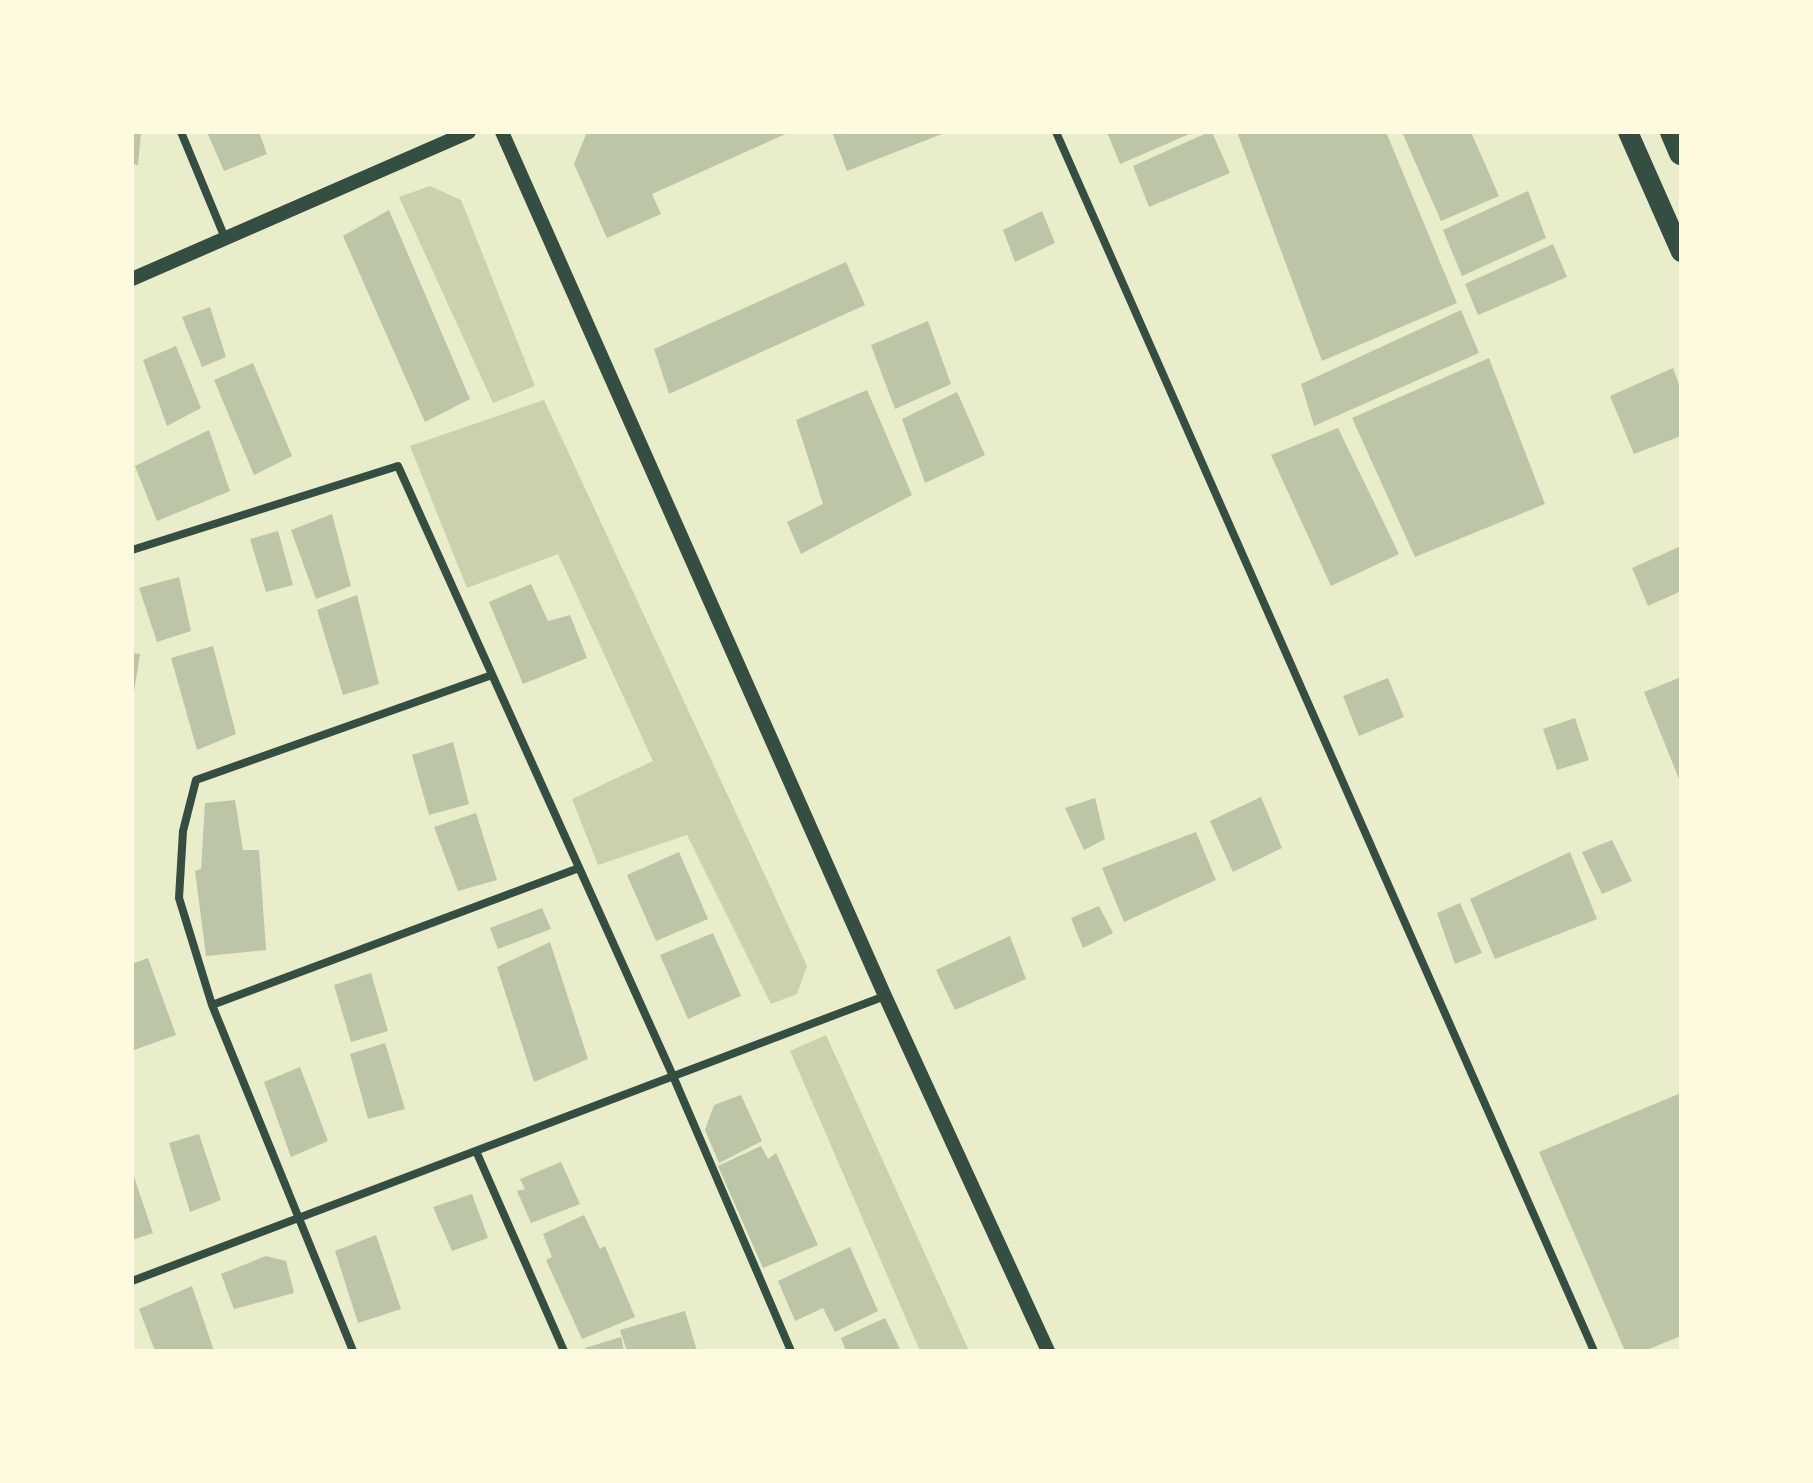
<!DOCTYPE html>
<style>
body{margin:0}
#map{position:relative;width:1813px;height:1483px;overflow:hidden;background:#e9edc9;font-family:"PT Sans",sans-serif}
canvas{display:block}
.frame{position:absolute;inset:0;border:134px solid #fefae0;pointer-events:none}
</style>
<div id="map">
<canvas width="1813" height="1483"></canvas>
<div class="frame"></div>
</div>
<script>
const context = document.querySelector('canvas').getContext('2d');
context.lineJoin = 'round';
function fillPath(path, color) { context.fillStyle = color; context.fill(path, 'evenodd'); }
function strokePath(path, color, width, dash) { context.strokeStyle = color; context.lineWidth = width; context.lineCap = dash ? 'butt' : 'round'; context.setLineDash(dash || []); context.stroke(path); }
fillPath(new Path2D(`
 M430,186L461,200L535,386L493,403L399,197Z
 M544,400L807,966L797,994L771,1004L687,835L598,865L572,799L653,761L558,554L467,588L410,446Z
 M826,1035L969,1351H920L790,1051Z`), '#cad2ad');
fillPath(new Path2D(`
 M132,132H141L138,165L132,164Z
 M207,132H259L267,154L224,171Z
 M587,132H790L652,194L661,214L607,238L574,164Z
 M832,132H947L847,171Z
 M1107,132H1194L1120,164Z
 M1209,132H1212L1230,173L1149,207L1133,166Z
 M1237,132H1386L1457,303L1322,361Z
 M1402,132H1471L1499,196L1441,221Z
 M1528,191L1546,238L1462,276L1443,230Z
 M389,210L470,399L425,422L343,236Z
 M1042,211L1055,243L1015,262L1003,230Z
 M1553,244L1567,277L1478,315L1465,284Z
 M846,262L865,305L669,394L654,349Z
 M210,307L226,357L202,367L182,317Z
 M1461,310L1479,353L1314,426L1301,384Z
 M928,321L951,384L895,409L871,345Z
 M176,346L201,408L167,426L143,360Z
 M1489,358L1545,504L1415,557L1352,418Z
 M253,363L292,456L254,475L214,380Z
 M1673,368L1681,390V436L1634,454L1610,396Z
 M867,390L912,495L801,554L787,522L823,504L796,420Z
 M957,392L985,455L925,483L902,419Z
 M1338,428L1399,554L1331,586L1271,455Z
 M209,430L230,491L157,521L135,466Z
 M332,514L351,586L316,599L291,530Z
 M278,531L293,585L266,592L250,539Z
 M1681,546V591L1648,606L1632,568Z
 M179,577L191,631L157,642L139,588Z
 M531,584L548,621L570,615L587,658L523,684L489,602Z
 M357,595L379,684L343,695L317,610Z
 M213,646L236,734L197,750L171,658Z
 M132,653L140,654L134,692H132Z
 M1681,677V784L1644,692Z
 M1388,678L1404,717L1359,736L1343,696Z
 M1575,718L1589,760L1557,770L1543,729Z
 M453,742L469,804L429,815L412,755Z
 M1261,797L1282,848L1233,872L1210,821Z
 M1095,798L1105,839L1084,850L1065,808Z
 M235,800L243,850H259L266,950L206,956L195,871L201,869L205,803Z
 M476,813L497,880L458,891L434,827Z
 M1196,832L1216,880L1124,922L1102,868Z
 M1612,840L1632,881L1602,894L1582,852Z
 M679,852L708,919L656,941L627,875Z
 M1570,852L1597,919L1495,959L1470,899Z
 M1460,903L1482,953L1455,964L1437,913Z
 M1099,906L1113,933L1083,948L1071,918Z
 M542,908L551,929L498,949L490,928Z
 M713,933L741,996L688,1019L660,955Z
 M1010,936L1026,979L955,1010L936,970Z
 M550,942L588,1059L534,1082L497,967Z
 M148,958L176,1035L134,1050L132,1045V964Z
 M371,973L388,1031L351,1042L334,985Z
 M385,1043L405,1109L368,1119L350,1054Z
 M300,1067L328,1141L291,1157L264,1082Z
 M1681,1093V1336L1644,1351H1625L1539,1152Z
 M741,1095L762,1141L719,1163L705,1130L714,1105Z
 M199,1134L221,1200L190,1212L169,1143Z
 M761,1146L768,1159L776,1153L818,1245L763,1268L718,1166Z
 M561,1162L580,1204L531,1223L517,1191L525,1189L520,1179Z
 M132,1171L153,1233L132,1240Z
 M472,1194L488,1238L452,1251L433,1207Z
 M584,1215L600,1249L605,1246L635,1317L582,1339L546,1260L552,1257L543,1234Z
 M376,1235L401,1309L358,1323L335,1251Z
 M850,1247L878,1311L835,1332L823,1308L795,1321L778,1281Z
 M266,1256L286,1261L294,1293L234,1309L221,1274Z
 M192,1286L214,1351H155L139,1309Z
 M685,1311L697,1351H627L620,1330Z
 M885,1318L901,1351H846L841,1338Z
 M621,1337L624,1351H586L585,1348Z`), '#bcc5a7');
strokePath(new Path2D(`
 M181,132L225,238
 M1056,132L1594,1351
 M132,550L398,466L673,1076L791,1351
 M212,1005L579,868
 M476,1151L564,1351
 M132,1281L885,996
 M353,1351L212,1005L179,898L183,831L196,780L492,675`), '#344e41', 8);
strokePath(new Path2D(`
 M502,132L885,996L1048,1351
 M132,279L469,132`), '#344e41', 14);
strokePath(new Path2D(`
 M1628,132L1681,252`), '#344e41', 20);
strokePath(new Path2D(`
 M1672,132L1681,153`), '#344e41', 24);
</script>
